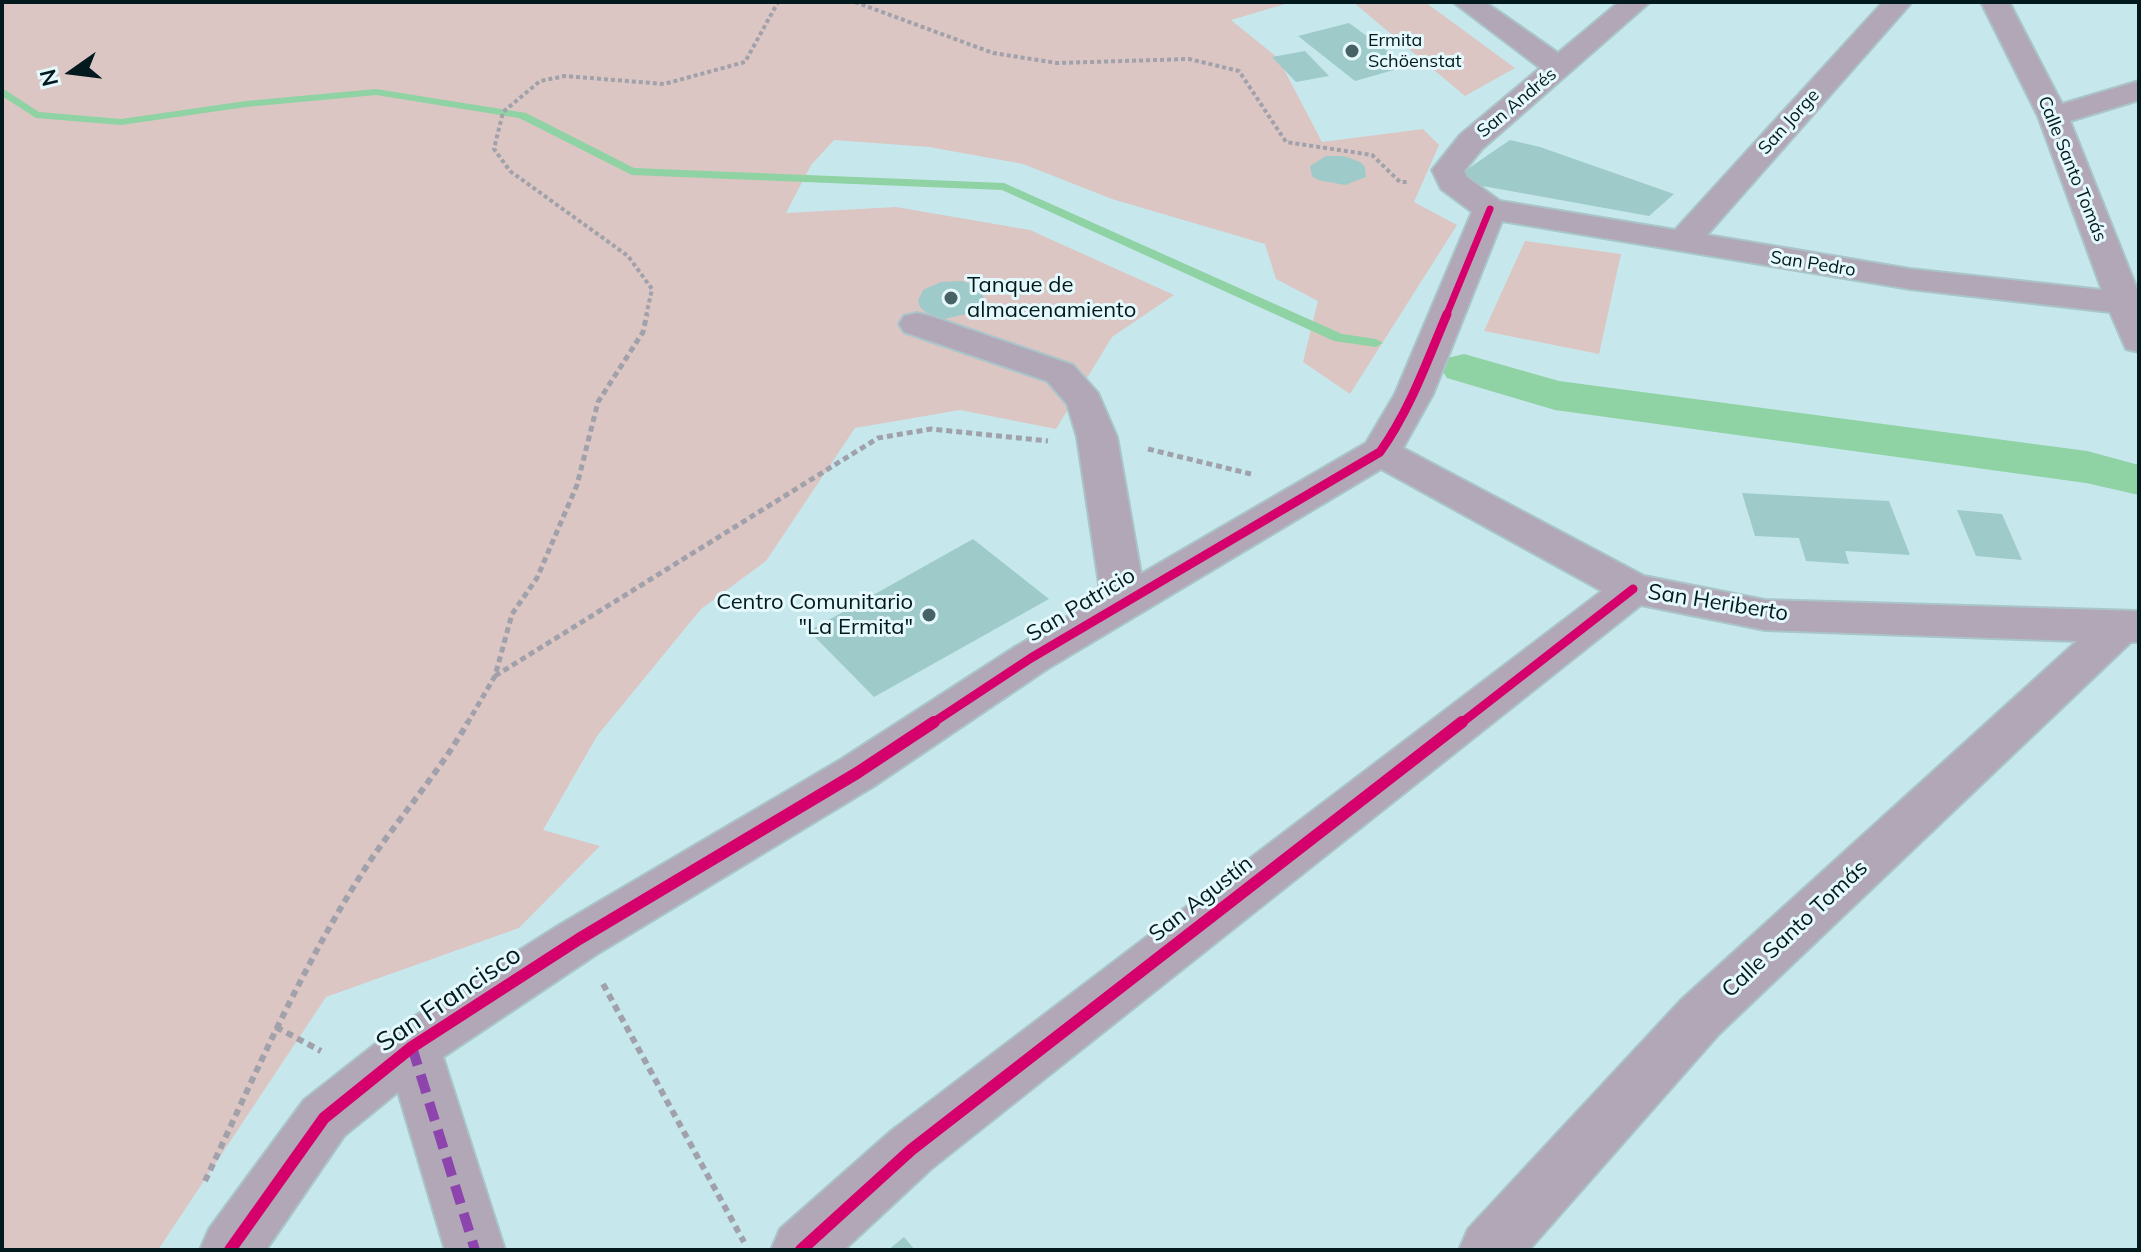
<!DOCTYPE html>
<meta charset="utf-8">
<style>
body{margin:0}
#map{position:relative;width:2141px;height:1252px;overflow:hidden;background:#c6e8ed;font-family:Mulish,sans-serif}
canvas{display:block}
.frame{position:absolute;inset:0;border:4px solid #021a1e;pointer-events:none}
.north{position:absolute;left:32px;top:32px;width:80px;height:80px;-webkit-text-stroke:6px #e5f9fc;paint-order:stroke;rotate:256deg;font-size:22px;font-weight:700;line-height:32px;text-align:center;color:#021a1e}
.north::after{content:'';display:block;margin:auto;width:28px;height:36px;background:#021a1e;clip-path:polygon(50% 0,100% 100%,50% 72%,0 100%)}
</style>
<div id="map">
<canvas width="2141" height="1252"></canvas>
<div class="frame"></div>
<div class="north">N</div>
</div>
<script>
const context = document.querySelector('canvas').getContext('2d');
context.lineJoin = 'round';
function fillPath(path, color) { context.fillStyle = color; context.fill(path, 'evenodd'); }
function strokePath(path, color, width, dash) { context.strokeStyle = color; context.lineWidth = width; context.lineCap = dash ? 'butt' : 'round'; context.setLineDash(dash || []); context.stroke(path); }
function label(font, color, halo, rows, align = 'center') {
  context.font = font + ' Mulish,sans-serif'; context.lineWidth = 6; context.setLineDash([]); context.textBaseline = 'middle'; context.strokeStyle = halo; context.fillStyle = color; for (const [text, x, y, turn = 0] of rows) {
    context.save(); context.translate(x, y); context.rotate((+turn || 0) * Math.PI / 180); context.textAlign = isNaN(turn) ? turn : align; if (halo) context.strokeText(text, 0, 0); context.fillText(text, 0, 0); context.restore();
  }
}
fillPath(new Path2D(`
 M2,2H1292L1231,20L1278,58L1322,142L1423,129L1439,145L1414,202L1457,225L1350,394L1303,362L1318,301L1276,279L1265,244L1112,199L1023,164L929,147L834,140L811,165L786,213L896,207L1030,230L1174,295L1112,337L1056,429L960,410L855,428L766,561L701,609L597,736L543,830L600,846L519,928L326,997L158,1250H2Z
 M1353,2H1425L1515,68L1465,96Z
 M1525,241L1621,254L1599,354L1484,331Z`), '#dbc6c3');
fillPath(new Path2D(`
 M2,88L39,112L121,119L246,101L376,89L526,113L634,168L1004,183L1342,334L1376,339L1383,343L1376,347L1334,341L1002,190L632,175L519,118L376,95L246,107L121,125L36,118L2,96Z`), '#8fd2a3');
fillPath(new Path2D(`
 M1464,354L1559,381L2087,451L2139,465V495L2086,483L1555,410L1447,378L1440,368L1447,358Z`), '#8fd2a3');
fillPath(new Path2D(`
 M1349,23L1408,66L1355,81L1298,36Z
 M1305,51L1329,76L1296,82L1272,57Z
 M1510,140L1540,147L1674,194L1649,216L1477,185L1463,172Z
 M1326,156H1344L1360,162L1365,167L1366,177L1345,185L1318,180L1312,176L1310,166Z
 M962,281L971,284L983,294L984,301L975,312L944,319L925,312L920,307L918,301L923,290L941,282Z
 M1742,493L1889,501L1910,555L1845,551L1849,564L1806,561L1799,538L1755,536Z
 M1957,510L2002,514L2022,560L1976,556Z
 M973,539L1049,599L874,697L809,631Z
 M904,1237L915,1250H888Z`), '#9ecaca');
const minor = new Path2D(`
 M1453,2H1485L1558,53L1619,2H1650L1482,149L1464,171L1467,177L1500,201L1675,230L1883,2H1912L1707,235L1910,269L2102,290L2038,116L1981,2H2009L2062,104L2139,81V100L2070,121L2139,294V352L2126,349L2110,312L1910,289L1502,221L1433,394L1403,448L1644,576L1765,600L2137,611L2139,642H2131L1719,1034L1529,1250H1459L1468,1229L1681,1000L2077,641L1765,630L1641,605L931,1169L844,1250H771L780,1229L891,1131L1602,591L1381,469L1047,669L874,786L597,954L443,1057L505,1250H445L398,1092L344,1136L266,1250H200L209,1229L304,1100L393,1030L561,924L840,760L1015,647L1101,597L1077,437L1067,404L1047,381L904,332L899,324L904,316L917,313L930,316L1073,365L1098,393L1117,437L1141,574L1366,443L1395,394L1472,212L1441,189L1432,170L1460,135L1540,68Z`);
strokePath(minor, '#aac5c9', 4);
strokePath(new Path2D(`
 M855,2L993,53L1057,63L1189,59L1239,71L1286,142L1372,155L1400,182H1409
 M646,316L652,289L628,256L510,171L494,149L503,112L540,81L565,76L664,84L745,62L778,2`), '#a0a1ab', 4, [4, 3]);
strokePath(new Path2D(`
 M1148,449L1255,475
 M495,676L878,438L931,429L1048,441
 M467,724L495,676L512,614L537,578L577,485L598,402L643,332L647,314`), '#a0a1ab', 5, [6, 4]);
strokePath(new Path2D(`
 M603,984L744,1242
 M276,1027L321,1051
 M205,1181C256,1073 304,961 370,861C402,814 440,771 468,722`), '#a0a1ab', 6, [7, 5]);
fillPath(minor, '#b1a7b6');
strokePath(new Path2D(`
 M412,1047L475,1250`), '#8e44ad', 10, [19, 10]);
strokePath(new Path2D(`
 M1446,316L1490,209`), '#d6006c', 7);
strokePath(new Path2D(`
 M931,724L1031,658L1380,452C1410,410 1427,361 1447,314
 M1460,724L1633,589`), '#d6006c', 9);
strokePath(new Path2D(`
 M230,1250L324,1118L412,1047L579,939L857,773L934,722
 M801,1250L911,1150L1462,722`), '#d6006c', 12);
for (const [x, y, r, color] of [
 [1352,51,8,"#476266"],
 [951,298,8,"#476266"],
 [929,615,8,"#476266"]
]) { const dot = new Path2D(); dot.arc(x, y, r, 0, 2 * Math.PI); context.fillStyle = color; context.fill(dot); strokePath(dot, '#e5f9fc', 3); }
label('18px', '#021a1e', '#e5f9fc', [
 ["Ermita",1368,41],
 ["Schöenstat",1368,62]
], 'left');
label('18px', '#021a1e', '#e5f9fc', [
 ["San Andrés",1517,103,-40],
 ["San Jorge",1789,122,-48],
 ["Calle Santo Tomás",2072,169,68],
 ["San Pedro",1813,264,9]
]);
label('22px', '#021a1e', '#e5f9fc', [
 ["Tanque de",967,285],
 ["almacenamiento",967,310],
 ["Centro Comunitario",913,602,"right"],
 ["\"La Ermita\"",913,627,"right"]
], 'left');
label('22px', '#021a1e', '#e5f9fc', [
 ["San Heriberto",1718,603,9],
 ["San Patricio",1081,605,-31],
 ["San Agustín",1201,899,-38],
 ["Calle Santo Tomás",1795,929,-43]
]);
label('26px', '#021a1e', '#e5f9fc', [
 ["San Francisco",449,999,-34]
]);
</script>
